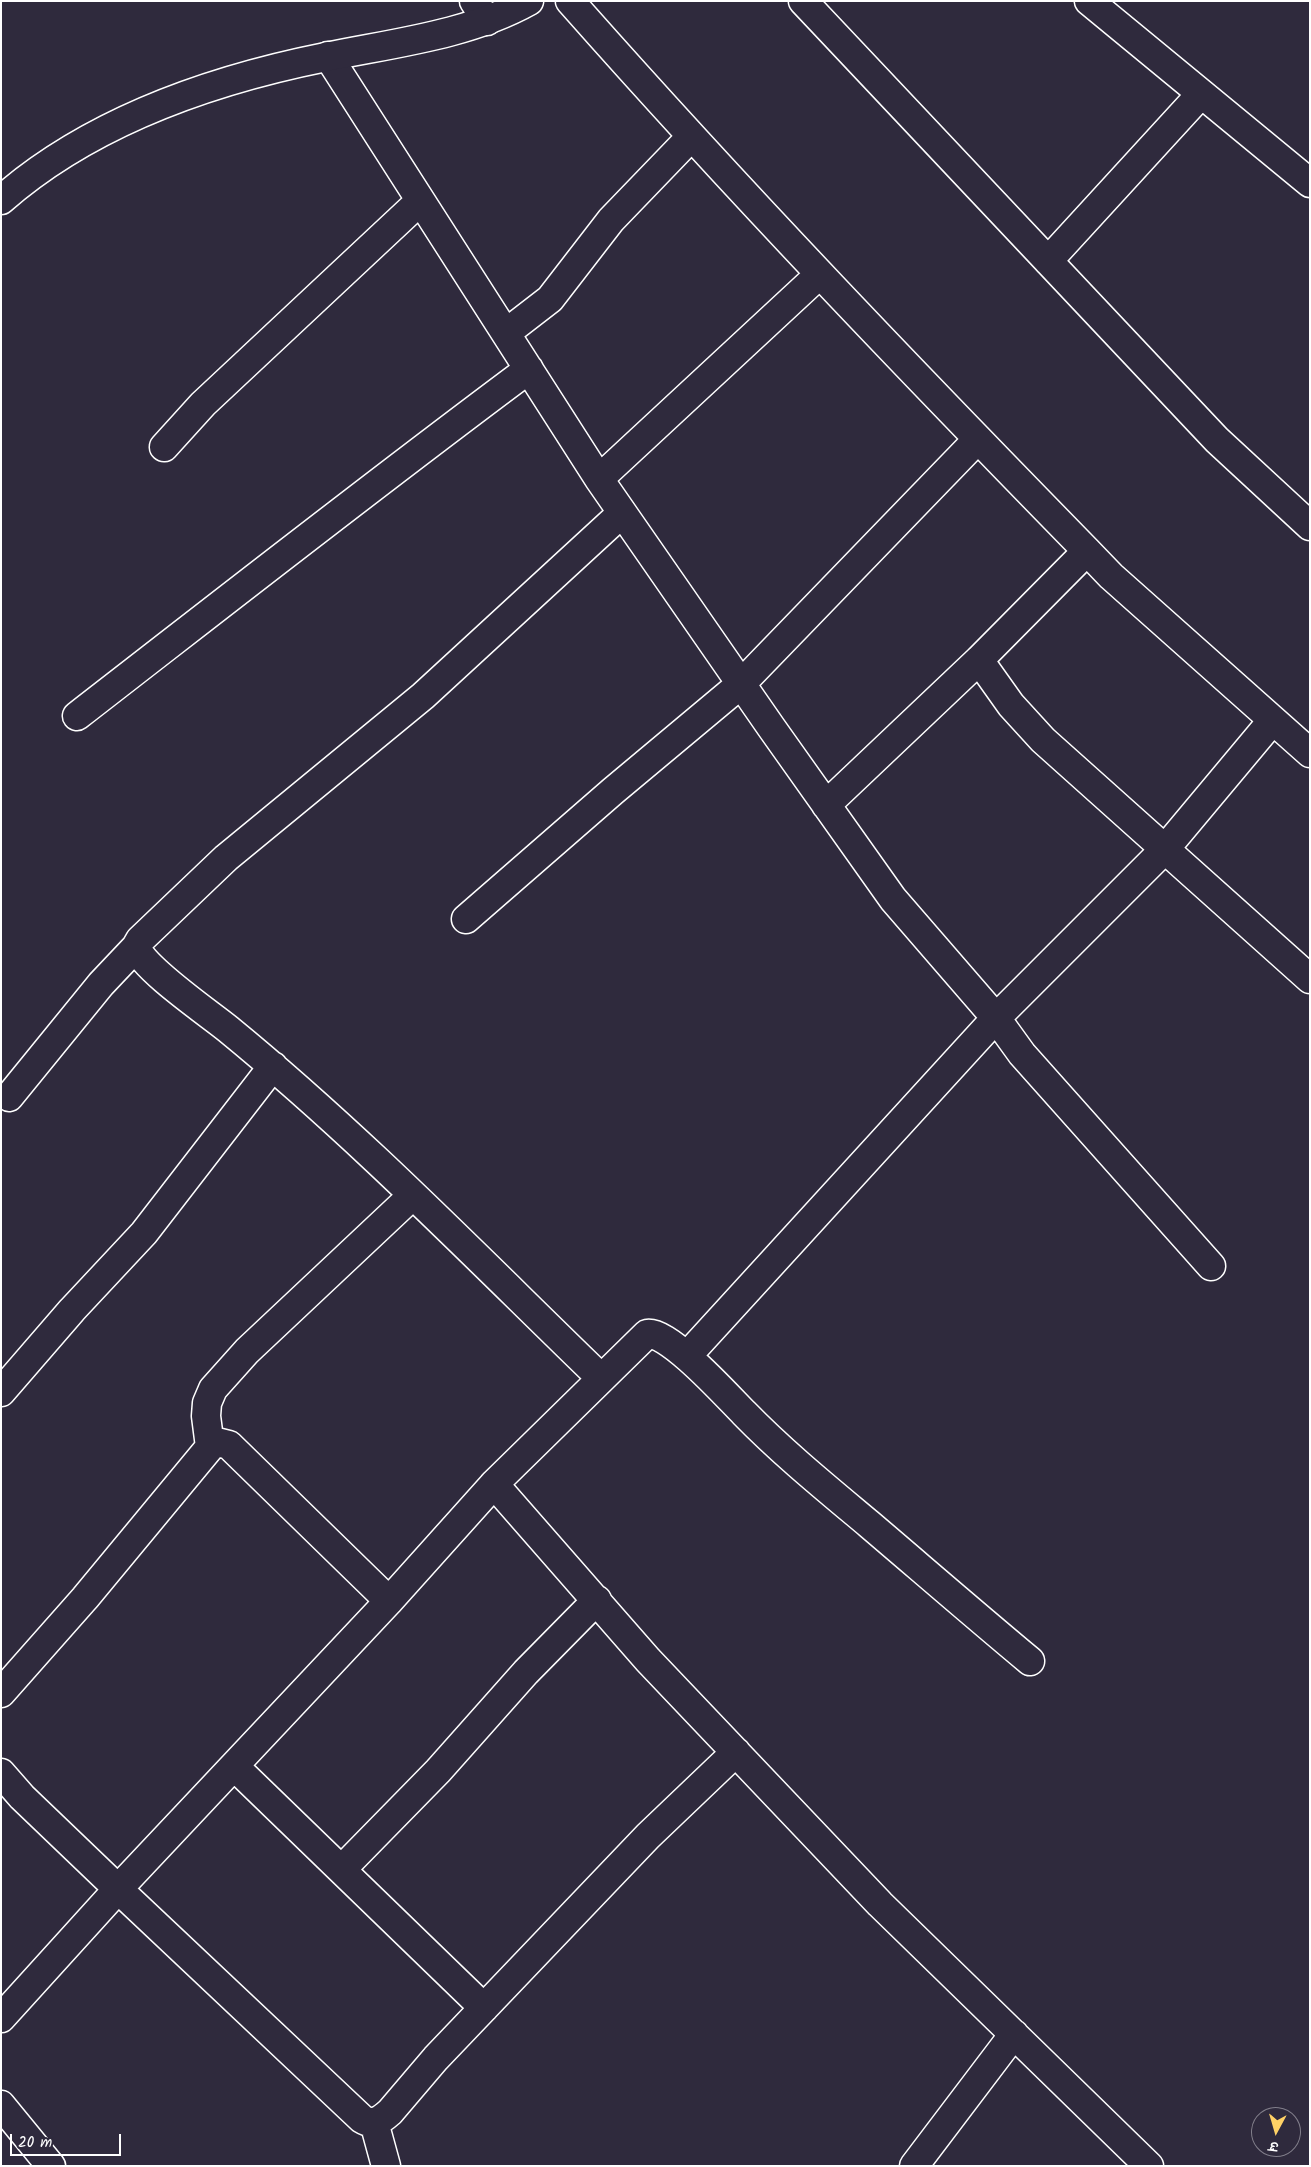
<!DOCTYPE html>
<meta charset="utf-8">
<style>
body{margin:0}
#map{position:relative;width:1311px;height:2167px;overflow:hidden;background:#2f2a3d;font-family:Kalam,"Playpen Sans Deva",sans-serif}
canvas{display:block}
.frame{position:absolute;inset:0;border:2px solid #fff;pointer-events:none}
.north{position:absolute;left:1251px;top:2107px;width:50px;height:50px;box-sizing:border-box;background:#2f2a3d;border:1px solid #827f8b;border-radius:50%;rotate:186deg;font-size:14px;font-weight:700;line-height:20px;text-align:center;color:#fff}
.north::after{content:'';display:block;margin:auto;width:18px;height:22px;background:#ffd166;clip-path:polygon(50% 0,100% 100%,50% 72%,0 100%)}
.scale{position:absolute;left:10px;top:2134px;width:111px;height:22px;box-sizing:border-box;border:2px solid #fff;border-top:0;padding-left:6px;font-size:15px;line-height:18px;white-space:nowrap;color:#fff;-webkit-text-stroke:4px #2f2a3d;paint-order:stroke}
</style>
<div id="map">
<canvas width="1311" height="2167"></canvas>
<div class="frame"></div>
<div class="north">उ</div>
<div class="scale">20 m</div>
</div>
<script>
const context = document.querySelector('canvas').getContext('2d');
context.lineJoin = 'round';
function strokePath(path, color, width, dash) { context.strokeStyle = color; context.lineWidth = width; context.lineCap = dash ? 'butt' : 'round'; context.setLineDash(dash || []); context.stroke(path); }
const street = new Path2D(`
 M474,1L487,21
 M570,1C737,190 911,371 1087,551L1111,576L1310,753
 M803,1L1217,440L1310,526
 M1089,1L1310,183
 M328,56L599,479L771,727L893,899L996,1018L1022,1054L1211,1266
 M1048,261L1201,94
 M506,333L550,299L611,220L691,137
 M164,447L203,404L420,201
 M599,479L820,274
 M979,660L1011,705L1043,740L1310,979
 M77,716C228,599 377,482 529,369
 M826,805L979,660L1087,551
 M466,919L613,791L741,684L978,439
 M9,1097L101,984L136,947
 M687,1356L996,1018L1165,849L1272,721
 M601,1378C479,1260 360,1137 228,1029C207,1012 144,969 136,947L140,940L226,858L423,696L622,513
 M1,1392L72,1310L144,1233L273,1066
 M210,1447L206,1416L207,1403L213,1389L247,1351L413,1195
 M494,1484L648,1660L880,1904L1149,2166
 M1,1693L85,1598L210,1447L217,1442L229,1445L389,1601
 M234,1766L484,2008
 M1,1773L22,1797L118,1889L362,2119C373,2126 381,2120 390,2112L436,2058L648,1836L736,1752
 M342,1869L438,1771L526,1672L597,1600
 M1,2018L118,1889L389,1601L494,1484L647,1334C668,1330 728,1397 744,1413C783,1453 826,1488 869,1524C923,1570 976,1616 1030,1661
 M374,2122L386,2166
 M914,2166L1014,2034`);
const secondary = new Path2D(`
 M1,200C91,121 211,80 326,57C394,43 468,35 529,1
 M1,2105L51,2166`);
strokePath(street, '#fff', 31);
strokePath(secondary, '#fff', 31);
strokePath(street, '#2f2a3d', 28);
strokePath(secondary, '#2f2a3d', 28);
</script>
